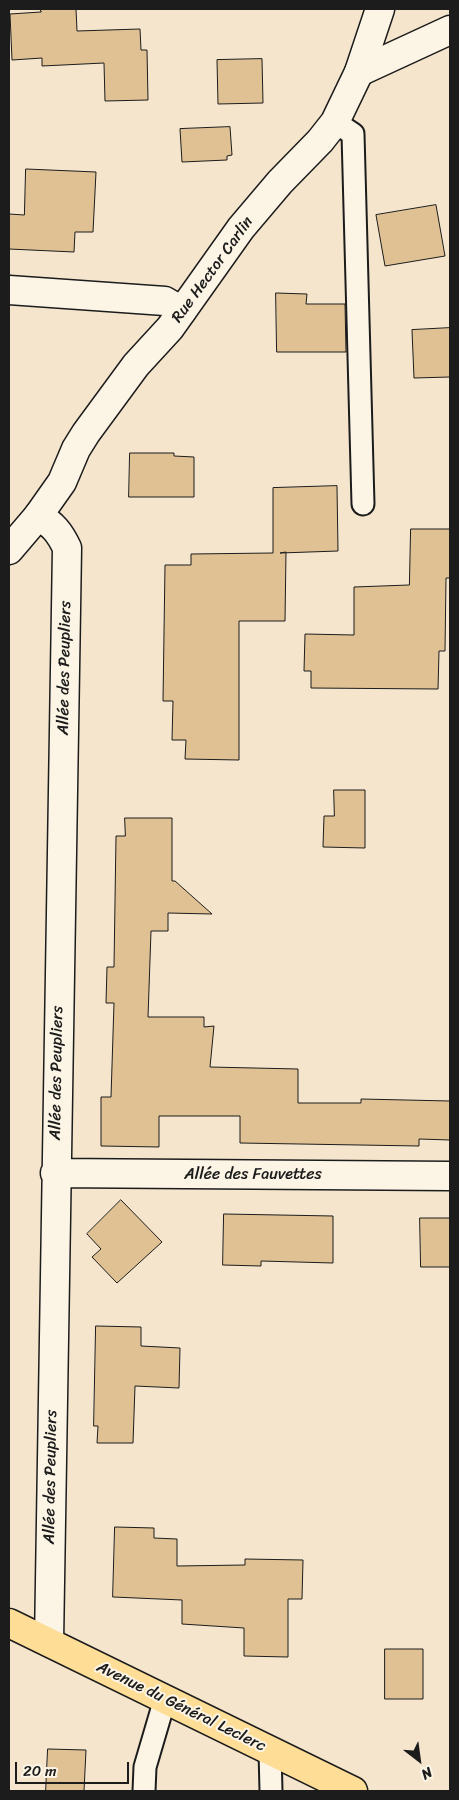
<!DOCTYPE html>
<meta charset="utf-8">
<style>
body{margin:0}
#map{position:relative;width:459px;height:1800px;overflow:hidden;background:#f4e5cc;font-family:Sriracha,sans-serif}
canvas{display:block}
.frame{position:absolute;inset:0;border:10px solid #1c1c1c;pointer-events:none}
.north{position:absolute;left:394px;top:1735px;width:50px;height:50px;-webkit-text-stroke:4px #fcf5e5;paint-order:stroke;rotate:150deg;font-size:14px;font-weight:700;line-height:20px;text-align:center;color:#1c1c1c}
.north::after{content:'';display:block;margin:auto;width:18px;height:22px;background:#1c1c1c;clip-path:polygon(50% 0,100% 100%,50% 72%,0 100%)}
.scale{position:absolute;left:15px;top:1762px;width:114px;height:22px;box-sizing:border-box;border:2px solid #1c1c1c;border-top:0;padding-left:6px;font-size:15px;line-height:18px;white-space:nowrap;color:#1c1c1c;-webkit-text-stroke:4px #fcf5e5;paint-order:stroke}
</style>
<div id="map">
<canvas width="459" height="1800"></canvas>
<div class="frame"></div>
<div class="north">N</div>
<div class="scale">20 m</div>
</div>
<script>
const context = document.querySelector('canvas').getContext('2d');
context.lineJoin = 'round';
function fillPath(path, color) { context.fillStyle = color; context.fill(path, 'evenodd'); }
function strokePath(path, color, width, dash) { context.strokeStyle = color; context.lineWidth = width; context.lineCap = dash ? 'butt' : 'round'; context.setLineDash(dash || []); context.stroke(path); }
function label(font, color, halo, rows, align = 'center') {
  context.font = font + ' Sriracha,sans-serif'; context.lineWidth = 4; context.setLineDash([]); context.textBaseline = 'middle'; context.strokeStyle = halo; context.fillStyle = color; for (const [text, x, y, turn = 0] of rows) {
    context.save(); context.translate(x, y); context.rotate((+turn || 0) * Math.PI / 180); context.textAlign = isNaN(turn) ? turn : align; if (halo) context.strokeText(text, 0, 0); context.fillText(text, 0, 0); context.restore();
  }
}
const building = new Path2D(`
 M40,9H76L77,31L140,29L141,50H147L148,100L105,101L104,63L42,66V58L12,60L10,14L41,12Z
 M262,59L263,103L218,104L217,60Z
 M230,127L232,155L227,156V160L182,162L180,129Z
 M26,169L96,172L93,232H75L74,252L9,249V214L24,215Z
 M436,205L445,256L385,266L376,215Z
 M276,293L307,294L306,304H345L346,352H277Z
 M450,328V377L414,378L412,330Z
 M130,453H174V456L194,457V497H129Z
 M337,486L338,551L280,553L286,552L285,621H239V760L185,759L186,740H172L173,701H163L165,565H191V554L273,553V488Z
 M411,529H450V578H446L445,651H439L438,689L311,688V671H304L305,634L354,635V587L409,585Z
 M334,790H365V848L323,847L324,816H334Z
 M125,818H172V881H175L212,914L168,913V931H151L148,1017H204V1027L214,1026L210,1067L298,1069V1103H361V1099L450,1101V1140L419,1139V1146L240,1143V1116H159V1147L101,1146V1097H111L114,1003H106L107,967H114L116,836H125Z
 M121,1200L162,1242L117,1283L92,1257L101,1249L87,1234Z
 M224,1214L333,1216V1263L261,1261V1266L223,1265Z
 M420,1218H450V1267H421Z
 M96,1326L141,1327V1346L180,1348L179,1388L135,1386L133,1443H97L98,1426H94Z
 M115,1527L154,1528V1538L177,1539V1566L245,1565V1559L303,1560L302,1599H288V1657L244,1656V1628L182,1624V1600L113,1597Z
 M385,1649H423V1699H385Z
 M48,1749L86,1750L84,1791H46Z`);
fillPath(building, '#e0c193');
strokePath(building, '#1c1c1c', 1);
const lane = new Path2D(`
 M335,122L353,134L363,504
 M270,1751L271,1791
 M144,1791L145,1767L165,1699`);
const street = new Path2D(`
 M359,72L450,30
 M9,290L165,301L182,311
 M38,516C53,524 60,533 67,548L49,1642
 M55,1173L450,1176`);
const secondary = new Path2D(`
 M9,550L38,516L62,482L76,449L86,433L136,365L170,328L241,228L280,182L320,141L335,122L359,72L380,9`);
const primary = new Path2D(`
 M9,1623L353,1791`);
strokePath(lane, '#1c1c1c', 25);
strokePath(street, '#1c1c1c', 31);
strokePath(secondary, '#1c1c1c', 31);
strokePath(primary, '#1c1c1c', 31);
strokePath(lane, '#fcf5e5', 21);
strokePath(street, '#fcf5e5', 28);
strokePath(secondary, '#fcf5e5', 28);
strokePath(primary, '#fedd96', 28);
label('16px', '#1c1c1c', '#fcf5e5', [
 ["Rue Hector Carlin",213,270,-54],
 ["Allée des Peupliers",65,668,-89],
 ["Allée des Peupliers",57,1073,-89],
 ["Allée des Fauvettes",253,1175],
 ["Allée des Peupliers",51,1477,-89],
 ["Avenue du Général Leclerc",181,1707,26]
]);
</script>
